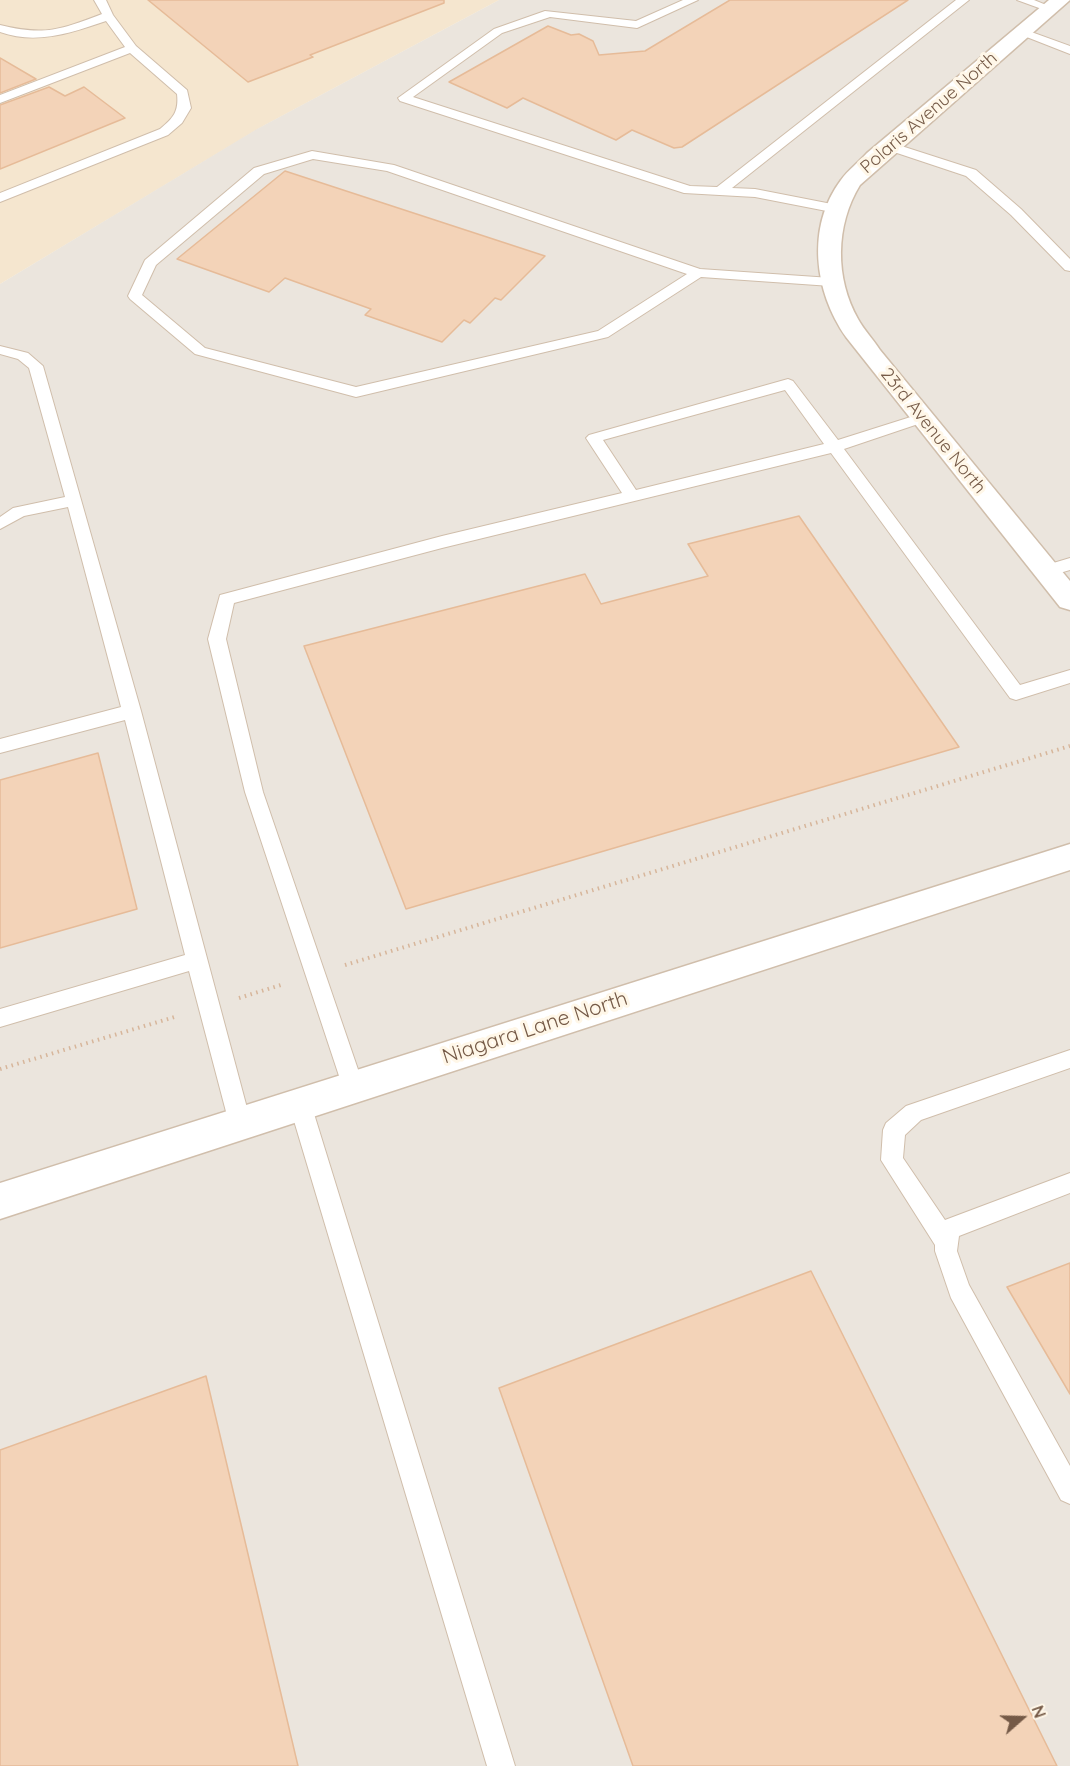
<!DOCTYPE html>
<style>
body{margin:0}
#map{position:relative;width:1070px;height:1766px;overflow:hidden;background:#fdf4e1;font-family:Quicksand,sans-serif}
canvas{display:block}
.north{position:absolute;left:992px;top:1688px;width:60px;height:60px;-webkit-text-stroke:4px #fff7e8;paint-order:stroke;rotate:70deg;font-size:16px;font-weight:700;line-height:24px;text-align:center;color:#755a47}
.north::after{content:'';display:block;margin:auto;width:21px;height:27px;background:#755a47;clip-path:polygon(50% 0,100% 100%,50% 72%,0 100%)}
</style>
<div id="map">
<canvas width="1070" height="1766"></canvas>
<div class="north">N</div>
</div>
<script>
const context = document.querySelector('canvas').getContext('2d');
context.lineJoin = 'round';
function fillPath(path, color) { context.fillStyle = color; context.fill(path, 'evenodd'); }
function strokePath(path, color, width, dash) { context.strokeStyle = color; context.lineWidth = width; context.lineCap = dash ? 'butt' : 'round'; context.setLineDash(dash || []); context.stroke(path); }
function label(font, color, halo, rows, align = 'center') {
  context.font = font + ' Quicksand,sans-serif'; context.lineWidth = 6; context.setLineDash([]); context.textBaseline = 'middle'; context.strokeStyle = halo; context.fillStyle = color; for (const [text, x, y, turn = 0] of rows) {
    context.save(); context.translate(x, y); context.rotate((+turn || 0) * Math.PI / 180); context.textAlign = isNaN(turn) ? turn : align; if (halo) context.strokeText(text, 0, 0); context.fillText(text, 0, 0); context.restore();
  }
}
fillPath(new Path2D(`
 M0,0H499L263,126L0,284Z`), '#f5e6cf');
fillPath(new Path2D(`
 M499,0H1070V1766H0V284L257,129Z`), '#ebe5dd');
const building = new Path2D(`
 M148,0H444V3L310,55L313,57L248,82Z
 M730,0H908L682,147L674,148L632,130L616,140L523,98L507,108L449,82L548,26L571,35L579,34L593,41L599,55L645,51Z
 M0,58L36,79L0,93Z
 M49,87L65,96L84,87L125,118L0,169V105Z
 M285,171L545,256L501,300L495,298L470,323L464,320L442,342L365,315L371,309L285,278L269,292L177,259Z
 M799,516L959,747L406,909L304,646L585,574L601,604L708,576L688,544Z
 M98,753L137,909L0,948V780Z
 M1070,1263V1394L1007,1287Z
 M811,1271L1057,1766H633L499,1388Z
 M206,1376L298,1766H0V1450Z`);
fillPath(building, '#f3d3b8');
strokePath(building, '#e6bb98', 1.5);
const service = new Path2D(`
 M94,0H106L113,15L136,46L187,90L191,108L182,123L168,135L0,202V193L160,129C173,118 179,112 177,94L130,53L0,103V95L125,47L106,21C71,33 36,45 0,32V25C44,36 60,30 102,14Z
 M683,0H698L637,28L550,17L502,33L413,97L690,186L717,187L956,0H969L732,188L755,189L842,206L844,209L842,212L837,213L755,197L684,193L400,101L398,98L494,29L545,11L636,21Z
 M1017,0H1034L1056,9L1050,12Z
 M1023,29L1070,46V54L1019,34L1017,32Z
 M889,142L976,170L1021,209L1070,259V271L1065,270L1011,215L966,176L885,149L883,146Z
 M312,151L394,165L700,269L831,278L838,282L831,286L701,277L608,337L356,397L195,354L130,299L128,296L145,260L254,168ZM313,159L387,171L687,274L598,331L356,387L205,348L142,295L156,265L264,174Z
 M0,346L28,353L43,366L141,711L251,1123L248,1130L240,1133L232,1130L229,1123L189,971L0,1027V1009L185,955L125,720L0,753V739L121,707L68,507L24,516L0,529V517L13,508L65,497L29,368L18,359L0,354Z
 M788,379L793,381L838,440L917,415H927L930,418L927,421L844,449L1020,685L1070,670V683L1016,700L1010,698L831,453L442,548L234,603L226,639L263,792L364,1087L361,1094L353,1097L345,1094L245,792L208,639L220,595L442,536L622,493L586,438L589,435ZM785,390L824,444L636,490L603,440Z
 M1070,558V570L1046,577L1040,575L1038,571L1040,567Z
 M1070,1050V1068L921,1120L905,1135L903,1158L945,1220L1070,1173V1193L959,1236L957,1251L969,1285L1070,1466V1504L1061,1500L951,1298L935,1251V1245L881,1160L883,1130L886,1123L906,1106Z
 M300,1094L308,1097L311,1104L515,1766H487L289,1104L292,1097Z`);
const minor = new Path2D(`
 M1049,0H1070L860,185C835,226 835,278 858,319C864,330 873,339 880,350L1070,581V610L1060,607L846,337C814,291 806,227 841,180C848,170 859,162 867,153Z`);
const tertiary = new Path2D(`
 M1070,844V870L0,1219V1183Z`);
strokePath(service, '#d0beab', 2);
strokePath(minor, '#d0beab', 3);
strokePath(tertiary, '#d0beab', 3);
strokePath(new Path2D(`
 M345,965L1070,746
 M239,998L284,984
 M0,1069L178,1016`), '#d7b69b', 4, [1.5, 4.5]);
fillPath(service, '#fff');
fillPath(minor, '#fff');
fillPath(tertiary, '#fff');
label('18px', '#755a47', '#fff7e8', [
 ["Polaris Avenue North",929,113,-41],
 ["23rd Avenue North",933,431,51]
]);
label('21px', '#755a47', '#fff7e8', [
 ["Niagara Lane North",535,1028,-18]
]);
</script>
